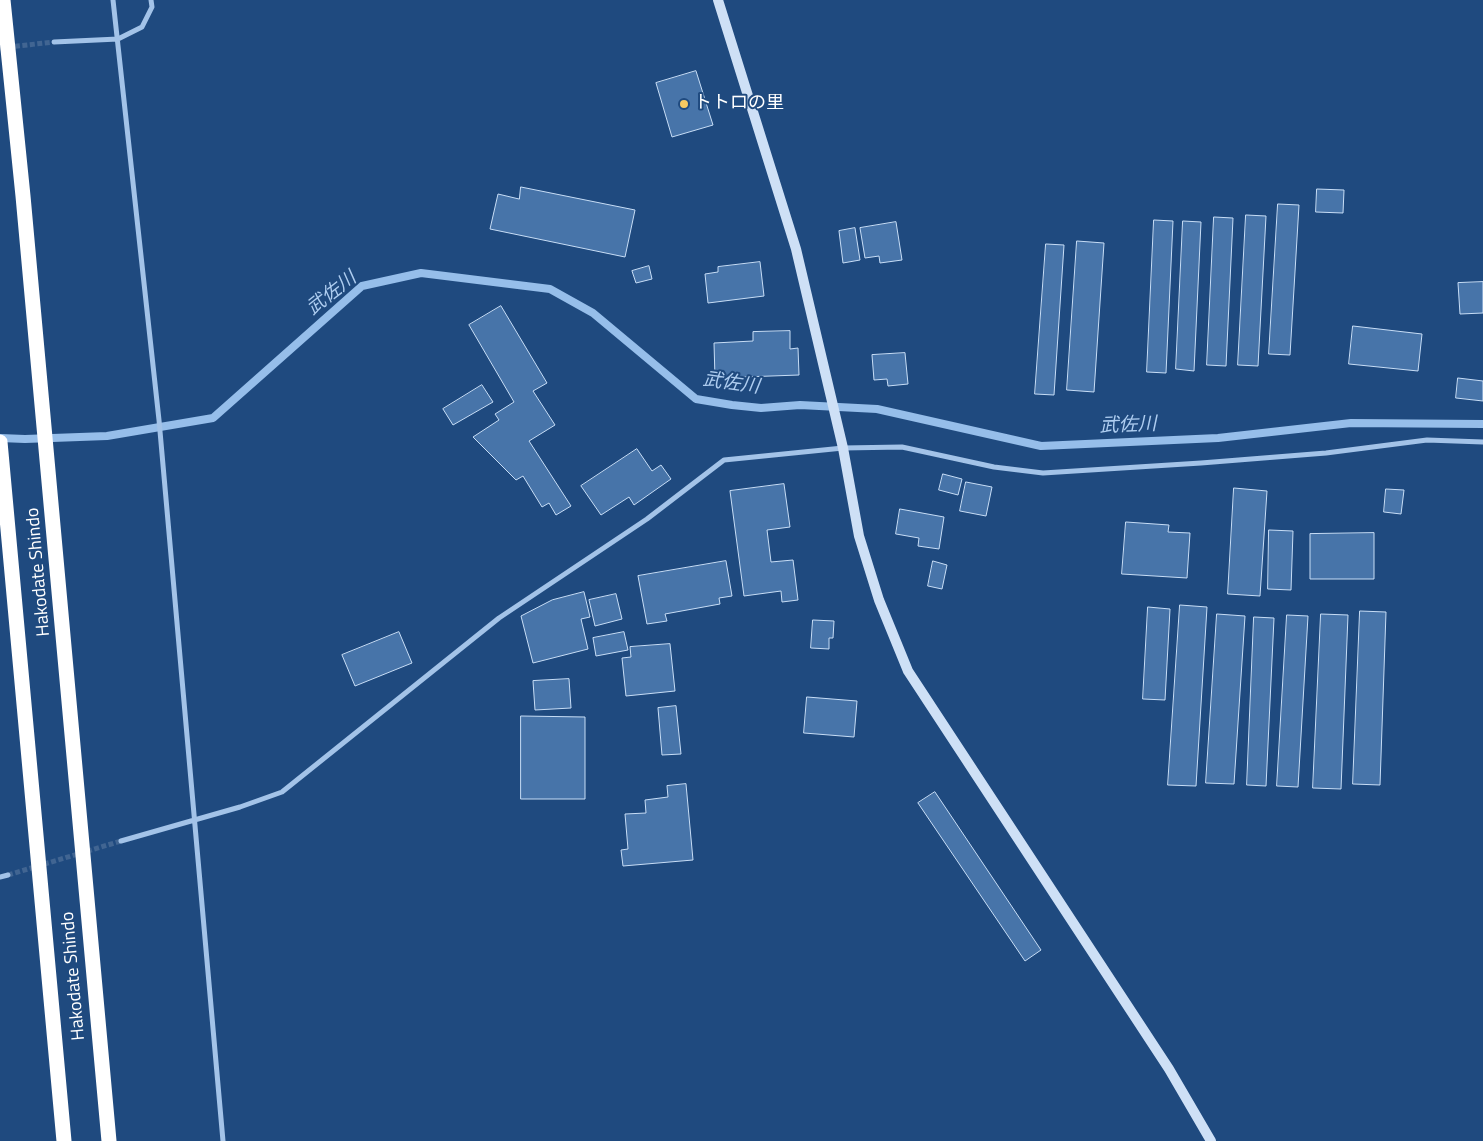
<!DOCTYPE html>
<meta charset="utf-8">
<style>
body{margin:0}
canvas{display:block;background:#1f4a7f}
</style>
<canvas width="1483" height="1141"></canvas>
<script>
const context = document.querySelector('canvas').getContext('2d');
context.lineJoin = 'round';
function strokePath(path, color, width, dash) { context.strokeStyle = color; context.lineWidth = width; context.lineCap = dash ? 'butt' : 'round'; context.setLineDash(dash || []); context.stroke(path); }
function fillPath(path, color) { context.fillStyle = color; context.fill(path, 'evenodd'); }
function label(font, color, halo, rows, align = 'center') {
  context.font = font + ' "Titillium Web","Noto Sans JP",sans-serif'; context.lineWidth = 4; context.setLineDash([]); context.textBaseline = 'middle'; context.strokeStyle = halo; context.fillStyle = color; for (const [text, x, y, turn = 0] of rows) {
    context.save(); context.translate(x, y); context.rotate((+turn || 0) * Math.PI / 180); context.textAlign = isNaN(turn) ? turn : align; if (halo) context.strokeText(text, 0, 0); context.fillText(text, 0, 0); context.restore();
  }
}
strokePath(new Path2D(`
 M0,438L25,439L107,436L213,418L362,286L421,273L550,289L593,313L696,399L732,405L761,408L800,405L877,409L1041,446L1218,438L1351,423L1483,424`), '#96beea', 8);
const building = new Path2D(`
 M696,71L713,125L672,137L656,83Z
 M521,187L635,210L625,257L490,229L498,194L519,199Z
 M1317,189L1344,190L1343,213L1316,212Z
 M1278,204L1299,205L1290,355L1269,354Z
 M1246,215L1266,216L1258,366L1238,365Z
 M1214,217L1233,218L1226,366L1207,365Z
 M1154,220L1173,221L1166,373L1147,372Z
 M1183,221L1201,222L1194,371L1176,369Z
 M896,222L902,260L880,263L879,256L865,258L860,228Z
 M855,228L860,260L843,263L839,231Z
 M1077,241L1104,243L1094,392L1067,390Z
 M1046,244L1064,245L1054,395L1035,394Z
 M760,262L764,296L708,303L705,274L718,272V267Z
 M649,266L652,279L636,283L632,271Z
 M1483,282V313L1460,314L1458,283Z
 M501,306L547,383L533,391L555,425L529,441L571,506L556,515L549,503L542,507L523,476L516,480L473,437L499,420L495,414L514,402L469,325Z
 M1353,326L1422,334L1418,371L1349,364Z
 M790,331V349L798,348L799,375L715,378L714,343L753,341V332Z
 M905,353L908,384L888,386L887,379L874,380L872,355Z
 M1458,378L1483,381V401L1456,398Z
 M482,385L493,402L453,425L443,409Z
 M637,449L652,471L661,465L671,479L634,505L629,497L601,515L581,486Z
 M943,474L962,479L958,495L939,490Z
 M966,482L992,487L986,516L960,511Z
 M784,484L790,527L767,530L771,562L793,560L798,600L782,602L781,591L744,596L730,491Z
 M1234,488L1267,491L1260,596L1228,594Z
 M1386,489L1404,490L1401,514L1384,512Z
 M900,509L944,517L939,549L918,546L919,538L896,534Z
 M1126,522L1169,525L1168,532L1190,533L1187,578L1122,574Z
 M1269,530L1293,531L1291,590L1268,589Z
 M1374,533V579H1310V534Z
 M726,561L732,596L719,598L720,604L665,614L667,621L647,624L638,576Z
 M933,561L947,565L942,589L928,586Z
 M584,592L590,617L581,619L588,649L533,663L521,616L552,600Z
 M616,594L622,619L595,626L589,600Z
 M1180,605L1207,607L1196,786L1168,785Z
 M1148,607L1170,609L1165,700L1143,699Z
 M1360,611L1386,612L1380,785L1353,784Z
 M1217,614L1245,616L1234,784L1206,783Z
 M1321,614L1348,615L1341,789L1313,788Z
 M1287,615L1308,616L1298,787L1277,786Z
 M1254,617L1274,618L1266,786L1247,785Z
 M813,620L834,621L833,638H829V649L811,648Z
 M399,632L412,663L355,686L342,655Z
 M624,632L628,650L596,656L593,638Z
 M670,644L675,691L626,696L622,658L631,657L630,647Z
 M569,679L571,708L535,710L533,681Z
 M807,697L857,701L854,737L804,733Z
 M676,706L681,754L662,755L658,708Z
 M521,716L585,717V799H521Z
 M686,784L693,860L623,866L621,850L628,849L625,814L646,813L645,800L668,797L667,786Z
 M935,792L1041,950L1025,961L918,803Z`);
fillPath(building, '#4774a9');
strokePath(building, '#c7ddf6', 1);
strokePath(new Path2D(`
 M0,48L54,42
 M8,875L121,841`), '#416592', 5, [5, 2.5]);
strokePath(new Path2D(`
 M113,0L159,420L223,1141
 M54,42L118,39L142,27L152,7L151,0
 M121,841L240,807L282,792L499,618L647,519L724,460L843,448L902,447L994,467L1043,473L1201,463L1326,453L1427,440L1483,442
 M0,877L8,875`), '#a3c3e8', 5);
strokePath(new Path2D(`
 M718,0L796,249L843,448L859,536L879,600L908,671L1169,1069L1211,1141`), '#cee0f6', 10);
strokePath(new Path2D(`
 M3,0L23,196L109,1141
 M0,442L64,1141`), '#fff', 15);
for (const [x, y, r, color] of [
 [684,104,5,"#f7ca62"]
]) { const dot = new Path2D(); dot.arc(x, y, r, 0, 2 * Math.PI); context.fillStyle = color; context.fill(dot); strokePath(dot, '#1f4a7f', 2); }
label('18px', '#fff', '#1f4a7f', [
 ["トトロの里",694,104]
], 'left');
label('18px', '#fff', '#1f4a7f', [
 ["Hakodate Shindo",39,572,-95],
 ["Hakodate Shindo",74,976,-95]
]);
label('italic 19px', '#aecdf0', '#1f4a7f', [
 ["武佐川",332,294,-38],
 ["武佐川",731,384,8],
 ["武佐川",1128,426,-2]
]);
</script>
